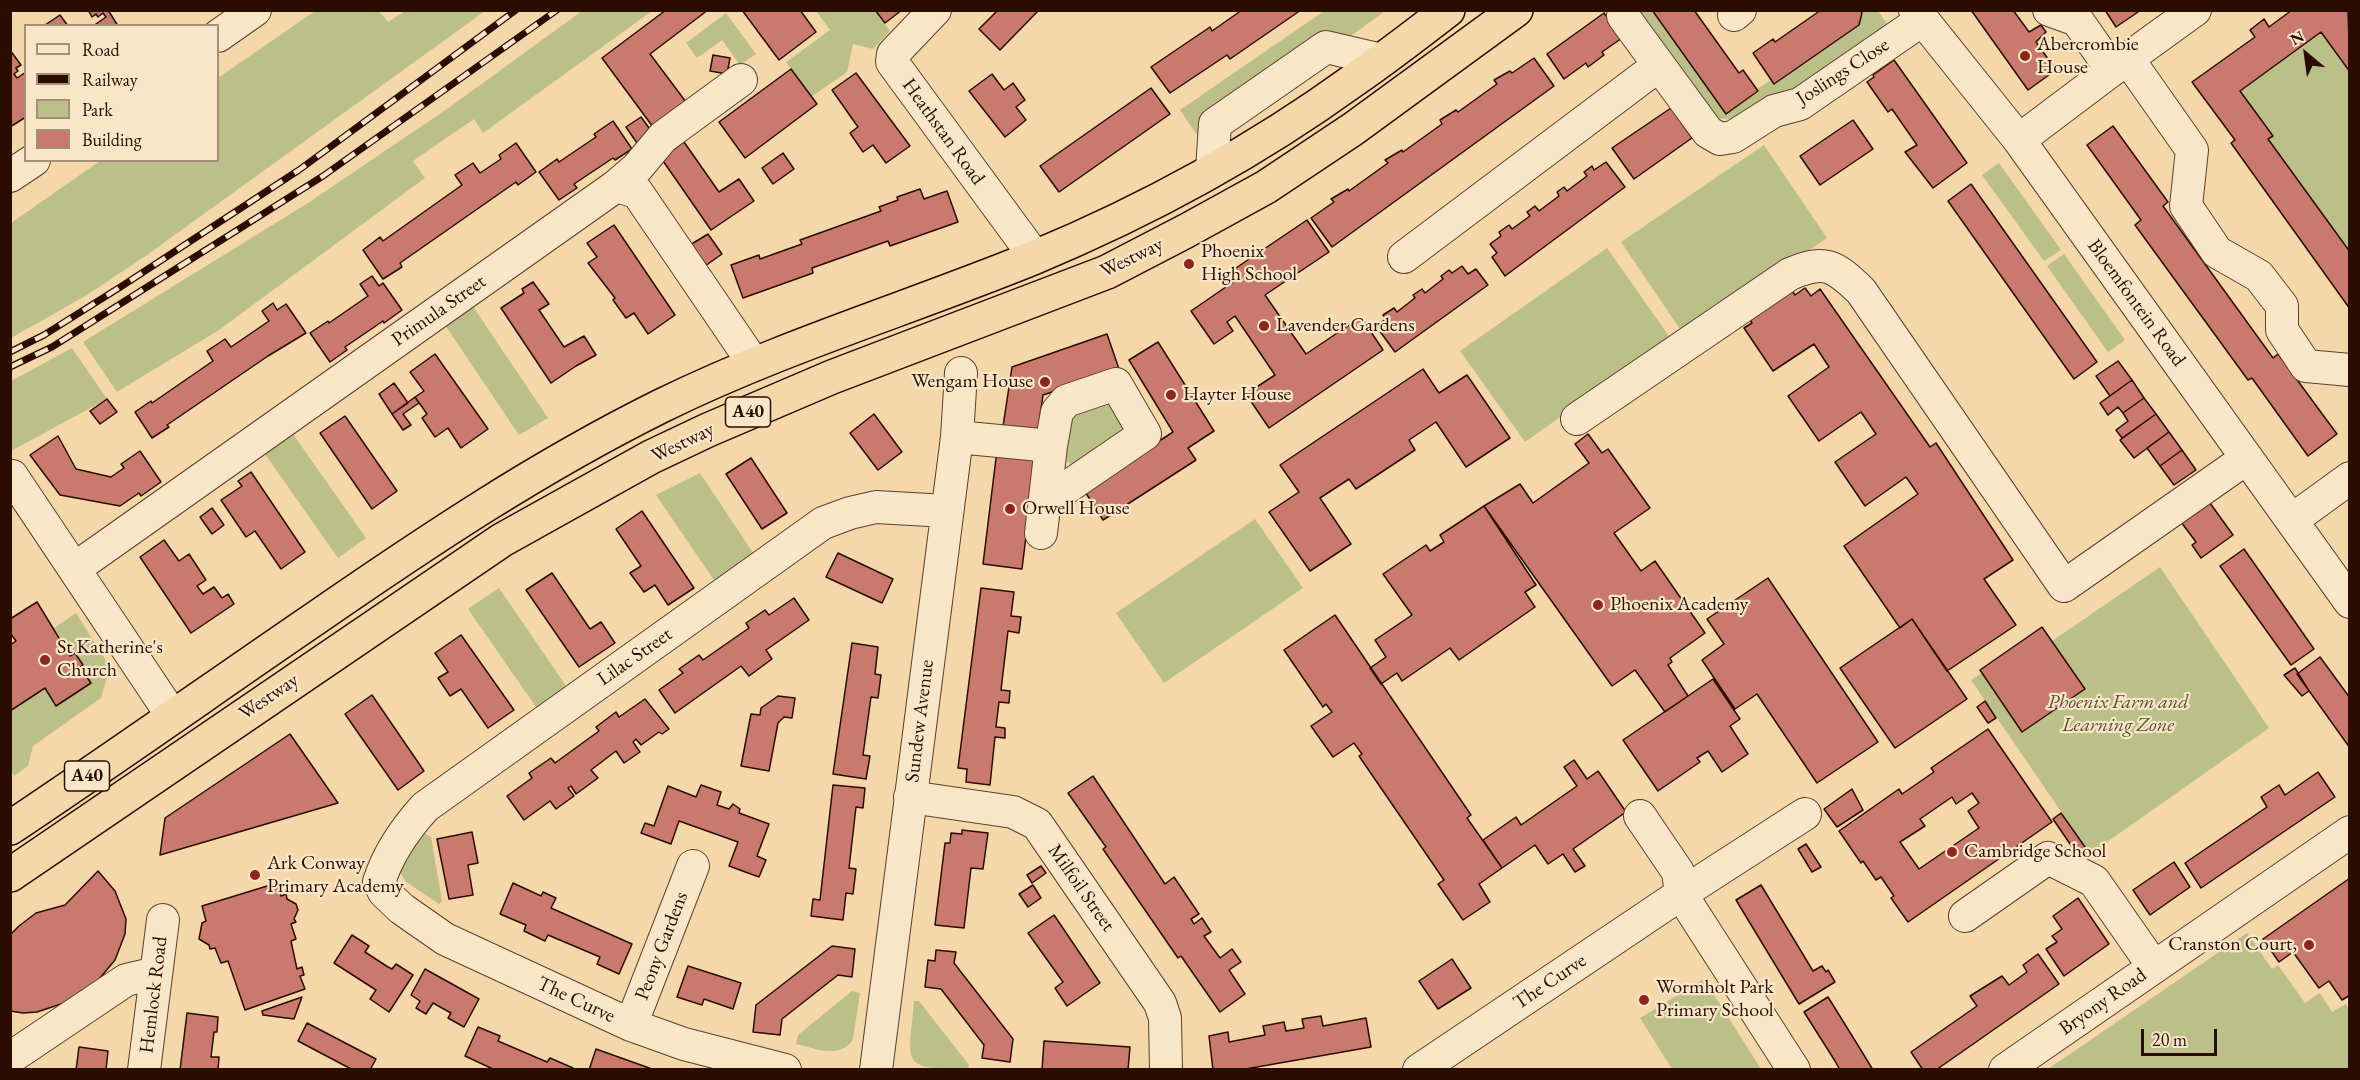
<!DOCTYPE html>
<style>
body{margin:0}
#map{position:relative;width:2360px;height:1080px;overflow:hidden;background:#f5d8aa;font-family:"EB Garamond",serif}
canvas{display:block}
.frame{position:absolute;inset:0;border:12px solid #2a0c00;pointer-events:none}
.legend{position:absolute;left:24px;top:24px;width:195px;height:138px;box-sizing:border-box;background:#f8e6c8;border:2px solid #a68f78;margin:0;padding:8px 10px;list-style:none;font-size:18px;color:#2a0c00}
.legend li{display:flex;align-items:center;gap:12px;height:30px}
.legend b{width:30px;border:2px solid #a68f78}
.north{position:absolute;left:2276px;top:24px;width:60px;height:60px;-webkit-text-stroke:4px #f8e6c8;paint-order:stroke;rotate:331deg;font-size:16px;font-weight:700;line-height:24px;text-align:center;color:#2a0c00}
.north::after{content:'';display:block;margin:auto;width:21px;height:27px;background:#2a0c00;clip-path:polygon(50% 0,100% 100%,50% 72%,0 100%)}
.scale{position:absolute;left:2141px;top:1029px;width:76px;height:27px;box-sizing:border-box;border:3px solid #2a0c00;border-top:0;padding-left:8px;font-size:18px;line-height:21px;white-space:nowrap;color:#2a0c00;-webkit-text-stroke:4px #f8e6c8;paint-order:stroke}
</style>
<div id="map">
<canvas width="2360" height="1080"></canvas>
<div class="frame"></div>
<ul class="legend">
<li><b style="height:8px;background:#f8e6c8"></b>Road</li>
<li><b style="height:8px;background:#2a0c00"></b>Railway</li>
<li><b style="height:16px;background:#bbbf88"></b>Park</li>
<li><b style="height:16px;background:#c9796e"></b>Building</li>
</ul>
<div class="north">N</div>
<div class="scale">20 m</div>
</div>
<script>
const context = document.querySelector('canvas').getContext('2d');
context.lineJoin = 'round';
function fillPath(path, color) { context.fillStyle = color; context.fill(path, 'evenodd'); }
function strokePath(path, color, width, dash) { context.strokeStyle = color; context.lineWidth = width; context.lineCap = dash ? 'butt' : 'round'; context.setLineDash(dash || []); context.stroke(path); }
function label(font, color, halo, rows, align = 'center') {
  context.font = font + ' "EB Garamond",serif'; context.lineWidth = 4.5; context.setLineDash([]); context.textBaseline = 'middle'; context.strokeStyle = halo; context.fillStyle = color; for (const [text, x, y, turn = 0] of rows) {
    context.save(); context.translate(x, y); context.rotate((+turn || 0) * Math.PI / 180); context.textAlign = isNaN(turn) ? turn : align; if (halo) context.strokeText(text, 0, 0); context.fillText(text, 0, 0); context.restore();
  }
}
fillPath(new Path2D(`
 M1383,10L1384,12L1352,35L1347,36L1200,125L1197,135L1180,110L1324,11Z
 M315,11H379L388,22L405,11H485L147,255L87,295L11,338V223L100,161L218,160V78Z
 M582,11H652L483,133L474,119L413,161L425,178L219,330L117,392L83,342L308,203L447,109Z
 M816,11H875L890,31L873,49L853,44L847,72L811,97L786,62L830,30Z
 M1633,11H1652L1726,114L1758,92L1757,89L1771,80L1775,84L1859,25L1862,13L1860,11H1878L1890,28L1797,89L1774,95L1730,119L1715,118Z
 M726,13L756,54L740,65L722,40L697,58L686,43Z
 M2321,32L2349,72V252L2268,139L2272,136L2240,91Z
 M1764,145L1827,238L1684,335L1621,242Z
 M1999,163L2061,250L2044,261L1982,175Z
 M1607,248L1671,339L1525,442L1460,351Z
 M2064,254L2125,340L2108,352L2047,266Z
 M472,305L548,418L519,435L445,325Z
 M72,348L107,399L11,451V381Z
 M1106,396L1126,430L1073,465L1063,459L1073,413Z
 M293,434L366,538L338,558L265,454Z
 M700,473L755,556L716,583L656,495Z
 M1255,519L1303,588L1164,683L1116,613Z
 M2160,567L2269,728L2090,854L1971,680L1982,673L1980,670L2042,627L2052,641Z
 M499,588L566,686L536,707L468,609Z
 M76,613L110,667L101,698L33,746L28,766L14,776L11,771L10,711L45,688L57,706L91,683L80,667L83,664L75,653L72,655L54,628Z
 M424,833L431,837L442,901L439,904L405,881L400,872L413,847Z
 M2247,933L2272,969L2278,965L2305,1003L2320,993L2332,1012L2346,1004L2349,1010V1069H2048Z
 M1704,979L1761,1069H1672L1640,1018Z
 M852,991L860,993L853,1039C841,1060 814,1048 796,1044L798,1035Z
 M914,1001H919L969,1065L968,1069C898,1070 909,1063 914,1001Z`), '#bbbf88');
const building = new Path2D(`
 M88,10H108L118,26H93L106,17L103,13L98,17L96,14L92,17Z
 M666,10H708L650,54L686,102L653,127L602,58Z
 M742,10H800L816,32L779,60Z
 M875,10H902L885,23Z
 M998,10H1039L1000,50L979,29Z
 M1242,10H1301L1230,59L1227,55L1170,93L1151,67L1210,27L1212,31Z
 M1652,10H1694L1739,73L1743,70L1758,91L1726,114Z
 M1821,10H1860L1862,13L1859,25L1774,84L1753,53L1773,39L1775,42Z
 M1971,10H2013L2029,32L2041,25L2046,32L2036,42L2056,70L2028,90Z
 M2105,10H2141L2116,27Z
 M2292,10H2348L2350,72L2321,32L2240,91L2273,136L2268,139L2350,252V309L2231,143L2235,140L2192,82L2255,37L2250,30L2264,19L2269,27Z
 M1604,13L1622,38L1602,52L1604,55L1588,67L1586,63L1564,79L1547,54Z
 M60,15L68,26H44L45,25Z
 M10,50L21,65L16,68L18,71L14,74L17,78L26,72V117L10,127Z
 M713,55L730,58L727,74L710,71Z
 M1534,58L1554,86L1332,247L1311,218L1334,202L1331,199L1348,189L1349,191L1388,163L1385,160L1402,150L1403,152L1442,124L1440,120L1456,110L1458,112L1497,84L1494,80L1510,71L1512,73Z
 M1894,60L1967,163L1933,188L1905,152L1917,145L1892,109L1888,112L1867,82L1874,77L1873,75Z
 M791,69L817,104L745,158L719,122Z
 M856,73L910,146L886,163L873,145L863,152L850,133L858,127L832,90Z
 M992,74L1004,90L1013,83L1025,100L1016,107L1026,120L1005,137L969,91Z
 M1151,88L1170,114L1059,192L1040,166Z
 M1671,108L1692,138L1634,179L1612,148Z
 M641,117L652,132L637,143L626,127Z
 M1853,120L1873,149L1820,185L1800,156Z
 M613,121L632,149L615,160L613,158L574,184L577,188L559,200L539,172L557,159L559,162L596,137L594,134Z
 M2113,126L2168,202L2163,206L2273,358L2278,354L2337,434L2308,456L2252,378L2248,380L2135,225L2141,220L2087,145Z
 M684,142L719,192L739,179L754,201L711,230L661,158Z
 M516,143L536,172L518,185L516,182L400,263L402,267L383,279L363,250L380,237L383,241L462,185L455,175L473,163L480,173L501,159L499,155Z
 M783,153L794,169L773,184L762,168Z
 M1606,162L1625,187L1505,276L1492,257L1497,253L1490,244L1501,236L1499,232L1509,225L1512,229L1530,216L1527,212L1535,206L1539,211L1559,196L1557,192L1564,187L1567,191L1587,176L1584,172L1592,166L1594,170Z
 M1971,184L2097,362L2074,379L1948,201Z
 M920,189L924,199L947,191L958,222L890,246L888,241L812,268L813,273L743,298L731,265L759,255L760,259L802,244L800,240L881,211L879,207L898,200L897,197Z
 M1307,220L1329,252L1265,295L1306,354L1361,317L1383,350L1269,428L1246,394L1275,375L1235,316L1227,322L1233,331L1214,344L1191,311L1236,280L1230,272Z
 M614,225L675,315L648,334L634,313L626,318L613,300L615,298L588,263L597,257L587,243Z
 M708,234L722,254L705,266L690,245Z
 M1462,266L1468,274L1476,269L1488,285L1395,352L1376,326L1386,319L1383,315L1394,308L1397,312L1415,298L1413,295L1422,289L1425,293L1443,279L1441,276L1449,270L1452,273Z
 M372,276L379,286L383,283L402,310L384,323L383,321L345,347L347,350L330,362L310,333L328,321L329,323L368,296L360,284Z
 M533,282L549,304L539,310L564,347L584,336L596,355L576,366L551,383L501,308L524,293L522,289Z
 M1789,286L1795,295L1805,288L1811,296L1820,289L1930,447L1936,443L2013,560L1984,579L2016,625L1947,671L1912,619L1900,628L1844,546L1918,494L1906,477L1865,506L1835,462L1876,434L1861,412L1819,441L1788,396L1829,367L1814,344L1773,371L1744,328L1752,323L1746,314Z
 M273,303L277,310L286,304L306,333L268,356L167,425L169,427L152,438L135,412L151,401L152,403L213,361L207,351L225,339L231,347L269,321L262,311Z
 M1107,334L1119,369L1043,395L1037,438L1002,433L1012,367Z
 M1158,342L1214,431L1188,448L1196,460L1103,520L1084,490L1173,432L1129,360Z
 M435,354L488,429L461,448L448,428L435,437L422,418L427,414L415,397L424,391L410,372Z
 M2118,361L2132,380L2110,396L2096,376Z
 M1423,369L1439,393L1467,375L1510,438L1466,467L1436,422L1409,440L1415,450L1356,489L1349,479L1320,498L1351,544L1310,571L1269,512L1299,492L1280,465Z
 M2132,380L2144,398L2123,413L2118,407L2108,415L2100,403Z
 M394,383L408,403L392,414L379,394Z
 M415,397L419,403L403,414L411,425L403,430L392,414Z
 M2144,398L2156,414L2122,438L2116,430L2128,421L2123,413Z
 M107,399L117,412L100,424L90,411Z
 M874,414L902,452L878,470L850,433Z
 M2156,414L2169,432L2134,458L2120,440Z
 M345,416L397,491L372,509L320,433Z
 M2169,432L2182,450L2160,466L2147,448Z
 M1588,434L1602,453L1608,449L1650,508L1614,533L1641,571L1655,561L1705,633L1670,658L1672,662L1668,665L1688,696L1665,712L1635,670L1612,686L1484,506L1520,484L1533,503L1589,463L1575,444Z
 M58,436L76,469L111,477L124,468L121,464L140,451L161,482L141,496L139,493L120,506L60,495L30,455Z
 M997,450L1036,454L1022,569L983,564Z
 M2182,450L2196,470L2174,485L2160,466Z
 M751,458L787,513L762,529L726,474Z
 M251,472L305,552L281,569L255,531L246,537L221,500L242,486L238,481Z
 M2210,503L2233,535L2201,558L2192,545L2196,542L2181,522Z
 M1484,506L1536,585L1525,592L1535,607L1459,660L1450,648L1402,681L1397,673L1381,684L1370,668L1386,657L1375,640L1412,615L1383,574L1426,545L1430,551L1444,542L1440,535Z
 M212,508L224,525L212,534L200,517Z
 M642,511L694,588L668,605L655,585L644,592L630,573L641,566L616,529Z
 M164,540L179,561L189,554L206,580L197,586L203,594L214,587L222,598L228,594L234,604L191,633L140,557Z
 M2244,549L2314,649L2291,665L2220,566Z
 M838,553L893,579L882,603L826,577Z
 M552,573L590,629L601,622L615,643L579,667L526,590Z
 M1768,578L1878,742L1817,783L1757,694L1735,709L1702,660L1724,644L1707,619Z
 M981,588L1014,592L1011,616L1021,617L1019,633L1008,631L1001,690L1010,691L1009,703L999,702L996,727L1005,728V738L995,737L990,785L966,782L967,769L958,768Z
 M794,598L809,620L766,650L772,659L749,676L741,666L675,713L659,690L683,673L679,669L699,655L703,660L749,628L746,623L765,610L769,615Z
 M37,602L70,656L75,653L83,665L80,667L91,683L56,706L45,688L10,711V645L16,641L10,633V619Z
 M1335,615L1471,815L1467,818L1502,868L1479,884L1490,902L1463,920L1438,884L1444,880L1359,756L1362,754L1354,743L1333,757L1311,726L1332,712L1326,704L1323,707L1284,650Z
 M1912,619L1967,699L1895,748L1840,668Z
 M2042,627L2085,689L2022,732L1980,670Z
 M461,635L514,710L488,728L461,689L450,696L438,678L448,672L435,653Z
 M852,643L878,647L875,674L881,675L878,698L871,697L863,755L870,756L866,779L833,774Z
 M2320,657L2350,698V748L2297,674Z
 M2295,668L2309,691L2302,696L2284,675Z
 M1713,679L1740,719L1730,726L1748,754L1722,772L1708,751L1697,758L1700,762L1658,791L1623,740Z
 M372,695L424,771L398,790L345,714Z
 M778,696L795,698L792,718L784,717L778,723L769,771L741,766L751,714L760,715L761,708Z
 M645,699L669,729L662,734L659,732L641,745L636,739L633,742L640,752L624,763L616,751L591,770L598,778L576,794L571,786L568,788L574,796L556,809L550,801L524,820L507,796L532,778L529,773L551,758L555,763L599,731L596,727L616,712L619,717Z
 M1985,701L1996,718L1988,723L1977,707Z
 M1988,729L2052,822L1908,922L1891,898L1894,896L1881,877L1876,880L1863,861L1861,863L1839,831L1899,789L1902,794L1934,772L1931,768ZM1972,793L1979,803L1968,811L1979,828L1919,869L1900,842L1925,826L1920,819L1952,797L1956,804Z
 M290,734L338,803L160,855L165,818Z
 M1574,760L1587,779L1598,771L1626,812L1573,849L1585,866L1575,872L1563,854L1548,864L1535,845L1502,868L1483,840L1516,817L1521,825L1577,786L1564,767Z
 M2318,772L2335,797L2201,888L2185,863L2267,807L2261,797L2279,785L2285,795Z
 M1093,776L1165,884L1174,877L1199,914L1191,919L1194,924L1202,918L1211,932L1204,936L1220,958L1232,949L1241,962L1229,970L1245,994L1220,1012L1181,956L1178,958L1103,849L1106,847L1068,793Z
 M701,785L721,792L717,805L729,809L733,804L740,809L739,813L769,824L757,856L766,860L759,877L729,866L738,842L679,821L671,844L641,833L645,823L654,826L668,786L696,797Z
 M833,785L865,788L863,808L856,807L849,868L856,869L853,894L846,893L843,920L811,916L813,899L820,900Z
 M1852,789L1863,810L1837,827L1824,809Z
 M2061,813L2090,854L2081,860L2053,819Z
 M962,830L988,833L983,869L971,868L964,928L935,925L945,843H950L951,833L962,834Z
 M472,832L478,863L468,865L473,895L449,899L437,839Z
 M1806,844L1821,867L1812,872L1798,849Z
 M2174,862L2190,887L2150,915L2133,890Z
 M1041,866L1046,873L1032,883L1027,875Z
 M98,871L115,891L126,919L125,934L115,960L95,984L67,1002L37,1012L23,1013L10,1011V935L19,926L36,913L65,905Z
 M2350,878V995L2342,1000L2329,981L2319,988L2293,952L2279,962L2263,939Z
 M277,883L281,896L286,894L287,899L296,904L298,910L294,919L296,922L291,924L296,939L291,941L297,969L302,967L304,975L300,976L305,989L245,1010L228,961L221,963L215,948L210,949L209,945L199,939L202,923L206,921L202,906Z
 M513,883L541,896L543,892L556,898L551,908L632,944L619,974L597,964L600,957L548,935L545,941L524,931L526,925L500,914Z
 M1033,885L1041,898L1028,907L1019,894Z
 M1761,885L1813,971L1822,966L1826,972L1828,970L1835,982L1799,1004L1736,900Z
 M2078,898L2109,944L2064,976L2046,949L2057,942L2052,936L2062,929L2053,916Z
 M1054,915L1100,983L1067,1006L1055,988L1063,982L1028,933Z
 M352,935L369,946L365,952L388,967L392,969L396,964L413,975L389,1012L370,999L376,990L334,963Z
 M832,946L855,949L852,977L838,975L782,1019L780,1035L753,1032L756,1005Z
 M936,950L956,952L954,963L1013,1039L1010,1062L982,1058L984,1045L941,989L925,987L928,960L935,961Z
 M2038,954L2059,984L1936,1070H1923L1911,1052L1977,1006L1970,996L2002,976L2009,985L2027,972L2023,965Z
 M1452,959L1471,988L1438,1009L1419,981Z
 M688,966L741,983L733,1009L704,999L702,1005L677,997Z
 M425,969L479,999L464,1027L448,1018L451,1013L433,1003L426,1014L416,1008L420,1001L411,995Z
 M302,997L294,1019L263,1015L262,1011Z
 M1828,997L1859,1047L1873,1070H1840L1835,1061L1804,1012Z
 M187,1013L218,1017L217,1032H214L211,1057H219L218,1070H180Z
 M1321,1016L1323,1026L1366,1018L1371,1047L1240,1070H1213L1209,1036L1228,1032L1229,1042L1265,1035L1263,1026L1284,1022L1286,1031L1304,1028L1302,1019Z
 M307,1023L376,1059L370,1070H353L298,1041Z
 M478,1027L500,1036L498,1041L547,1062L550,1058L573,1068L572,1070H495L465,1056Z
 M1044,1041L1130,1047L1128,1070H1042Z
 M79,1047L108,1051L106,1070H76Z
 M596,1049L652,1069V1070H589Z`);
fillPath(building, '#c9796e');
strokePath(building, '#2a0c00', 1.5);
const minor = new Path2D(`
 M935,10L893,54L892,62L1035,257
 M1915,10L2019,140L2350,602
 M2049,10L2077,20L2112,70
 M1734,15L1740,10
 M1623,16L1708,132L1720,139L1733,137L1774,111L1800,104L1922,20
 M218,36L255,10
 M2128,59L2192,150L2186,206L2217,252L2259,276L2282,306V330L2306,366L2350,370
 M2019,140L2112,70L2195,10
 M1212,170L1215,124L1326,47L1382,60
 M10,176L34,160
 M616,186L637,168L663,137L741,80
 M1404,257L1658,66
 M1577,419L1790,274C1825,259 1834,265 1861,291L2064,586L2247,458
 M957,437L1051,446L1041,533
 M12,476L173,717
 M1044,503L1145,434L1116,384L1066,401L1057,412L1051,446
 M2292,520L2350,478
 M74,569L616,186L637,192L754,364
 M910,797L1013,812L1037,824L1160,1003L1165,1018L1166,1070
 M1640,816L1678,872L1681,894L1794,1070
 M1965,916L2048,858L2094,881L2154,967
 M631,1025L693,866
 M10,1058L126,980L156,973
 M144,1070L163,920
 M785,1070L684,1044L631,1025L551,988L445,939L402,909L384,892L379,882C388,854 406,828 425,807L823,523L850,513L876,507L947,511
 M876,1070L957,437L961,373
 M1419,1070L1681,894L1805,814
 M2005,1070L2350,832`);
const highway = new Path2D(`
 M10,828C112,760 212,689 313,620C426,542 538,467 661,406C781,347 910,308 1033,258C1146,211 1256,151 1354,80C1386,58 1417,34 1448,10
 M10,875L502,540L651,457L708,430L832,377L1107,272L1186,231L1266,187L1353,129L1516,10`);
strokePath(minor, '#5d3f2a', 34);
strokePath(highway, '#2a0c00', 36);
strokePath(minor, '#f8e6c8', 32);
strokePath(highway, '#f5d8aa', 33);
const rail = new Path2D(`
 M10,352L44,335L122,286L299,170L516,10
 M10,367L52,347L323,176L557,10`);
strokePath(rail, '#2a0c00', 7);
strokePath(rail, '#f8e6c8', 4.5, [14]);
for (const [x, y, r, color] of [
 [2025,56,6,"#8f2418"],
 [1189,264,6,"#8f2418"],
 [1264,326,6,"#8f2418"],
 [1045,382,6,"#8f2418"],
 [1171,395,6,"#8f2418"],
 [1010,509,6,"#8f2418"],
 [1598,605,6,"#8f2418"],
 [45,660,6,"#8f2418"],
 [1952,852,6,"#8f2418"],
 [255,875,6,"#8f2418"],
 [2309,945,6,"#8f2418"],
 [1644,1000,6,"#8f2418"]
]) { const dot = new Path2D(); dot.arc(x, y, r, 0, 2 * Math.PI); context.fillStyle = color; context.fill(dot); strokePath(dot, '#f8e6c8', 2); }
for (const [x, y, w] of [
 [748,412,45],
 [87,776,45]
]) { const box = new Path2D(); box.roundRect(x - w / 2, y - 15, w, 30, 4.5); context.fillStyle = '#f8e6c8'; context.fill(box); strokePath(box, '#2a0c00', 1.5); }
label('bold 18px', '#2a0c00', null, [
 ["A40",748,412],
 ["A40",87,776]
]);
label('20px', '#2a0c00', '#f8e6c8', [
 ["Abercrombie",2037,45],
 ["House",2037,68],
 ["Phoenix",1201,252],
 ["High School",1201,275],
 ["Lavender Gardens",1276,326],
 ["Wengam House",1033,382,"right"],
 ["Hayter House",1183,395],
 ["Orwell House",1022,509],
 ["Phoenix Academy",1610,605],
 ["St Katherine's",57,648],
 ["Church",57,671],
 ["Cambridge School",1964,852],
 ["Ark Conway",267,864],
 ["Primary Academy",267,887],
 ["Cranston Court,",2297,945,"right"],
 ["Wormholt Park",1656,988],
 ["Primary School",1656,1011]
], 'left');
label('20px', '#2a0c00', '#f8e6c8', [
 ["Joslings Close",1843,72,-33],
 ["Heathstan Road",943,132,54],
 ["Westway",1132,258,-26],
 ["Bloemfontein Road",2136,303,54],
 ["Primula Street",439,311,-35],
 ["Westway",683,443,-26],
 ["Lilac Street",635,657,-35],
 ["Westway",269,697,-34],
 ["Sundew Avenue",920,721,-83],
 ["Milfoil Street",1081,888,55],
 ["Peony Gardens",662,946,-69],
 ["The Curve",1550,982,-34],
 ["Hemlock Road",154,995,-83],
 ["The Curve",576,1000,25],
 ["Bryony Road",2103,1002,-35]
]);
label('italic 20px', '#5d4b30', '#f8e6c8', [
 ["Phoenix Farm and",2118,703],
 ["Learning Zone",2118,726]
]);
</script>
